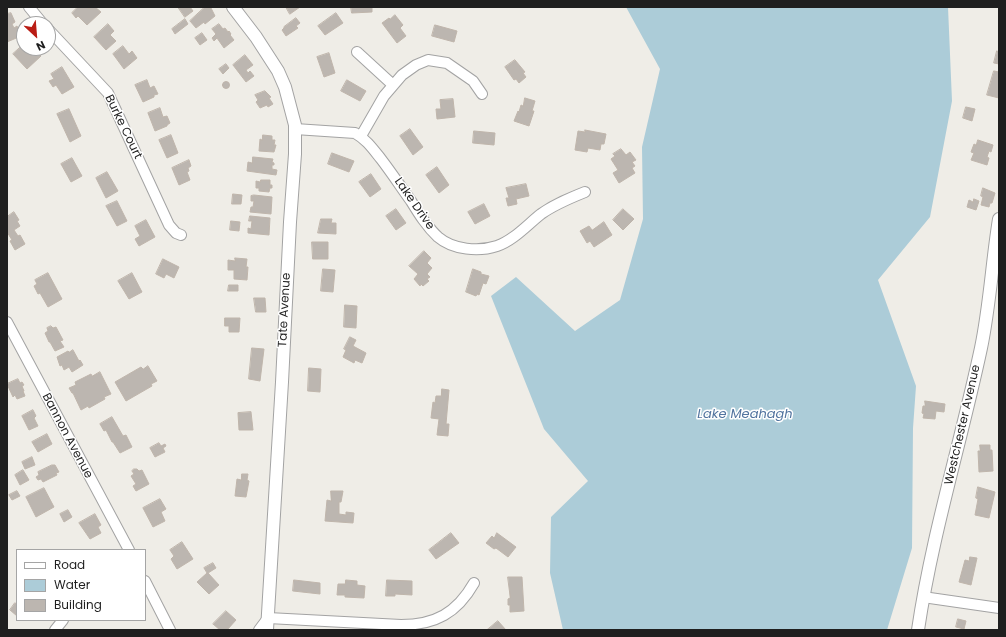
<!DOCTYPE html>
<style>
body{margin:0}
#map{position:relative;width:1006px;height:637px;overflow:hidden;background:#efede7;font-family:Poppins,sans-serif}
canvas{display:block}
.frame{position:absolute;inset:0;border:8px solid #1f1f1f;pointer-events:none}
.legend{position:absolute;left:16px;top:549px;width:130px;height:72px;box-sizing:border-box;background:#fff;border:1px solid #a5a5a5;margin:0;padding:5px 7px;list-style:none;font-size:12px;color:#1f1f1f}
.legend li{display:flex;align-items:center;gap:8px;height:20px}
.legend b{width:20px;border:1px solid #a5a5a5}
.north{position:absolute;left:16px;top:16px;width:40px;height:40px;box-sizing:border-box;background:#fff;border:1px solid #a5a5a5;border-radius:50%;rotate:154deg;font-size:11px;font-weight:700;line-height:16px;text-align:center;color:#1f1f1f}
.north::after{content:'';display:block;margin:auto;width:14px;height:18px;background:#ba1d15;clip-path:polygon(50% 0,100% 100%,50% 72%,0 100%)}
</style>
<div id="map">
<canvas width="1006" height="637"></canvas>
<div class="frame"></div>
<ul class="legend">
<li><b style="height:5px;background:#fff"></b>Road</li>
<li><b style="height:11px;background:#acccd8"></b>Water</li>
<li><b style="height:11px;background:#bcb6b0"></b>Building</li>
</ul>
<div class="north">N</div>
</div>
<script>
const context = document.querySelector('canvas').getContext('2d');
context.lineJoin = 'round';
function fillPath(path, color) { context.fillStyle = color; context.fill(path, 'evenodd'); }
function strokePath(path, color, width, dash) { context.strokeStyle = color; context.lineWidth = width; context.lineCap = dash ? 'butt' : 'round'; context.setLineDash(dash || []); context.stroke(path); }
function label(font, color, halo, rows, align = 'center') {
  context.font = font + ' Poppins,sans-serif'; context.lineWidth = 3; context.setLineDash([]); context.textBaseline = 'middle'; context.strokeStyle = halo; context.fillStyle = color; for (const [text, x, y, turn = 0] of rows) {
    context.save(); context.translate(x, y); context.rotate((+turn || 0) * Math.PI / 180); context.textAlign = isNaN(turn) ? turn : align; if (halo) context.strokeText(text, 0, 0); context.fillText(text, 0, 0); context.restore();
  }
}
fillPath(new Path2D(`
 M626,7H948L952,101L930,217L878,280L916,386L913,428L912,548L887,630H563L550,573L551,517L588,481L544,429L491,296L516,277L575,331L620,300L643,219L642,147L660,69Z`), '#acccd8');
const building = new Path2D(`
 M78,7H87L89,9L91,7H95L101,12L87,25L78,16L76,18L72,13Z
 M178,7H190L193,11L185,17Z
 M205,7L211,8L215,16L205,24L204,22L196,28L190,21Z
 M286,7H300L290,14Z
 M351,7H372V12L352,13Z
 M11,13L15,22L12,24L14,28L17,26L21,36L7,42V14Z
 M336,13L343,23L325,35L318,26Z
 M395,15L403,25L400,28L406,36L397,43L382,23L389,18L390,19Z
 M296,18L300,23L296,26L298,28L286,36L282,30L284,28V27Z
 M185,19L188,24L175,34L172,29Z
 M108,24L114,31L110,35L116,41L106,50L94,37Z
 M219,24L223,29L225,28L228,32L229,31L231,34L230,35L234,40L224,48L217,38L214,41L212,38L216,34L212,29Z
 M435,25L457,31L454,42L432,36Z
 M202,33L207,40L200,45L195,38Z
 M24,44V48H33L41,56L27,69L13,54Z
 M123,46L129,54L132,51L137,58L124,69L113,54Z
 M997,51L999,52V64L994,63Z
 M329,53L335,73L324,77L317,57Z
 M245,55L253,65L246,70L248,73L250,71L254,76L246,82L233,65Z
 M515,60L525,72L523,73L526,77L519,83L516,79L514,80L505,67Z
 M226,64L229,68L223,74L219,69Z
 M62,67L74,87L62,94L56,85L53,87L49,81L54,79L51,74Z
 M994,71L999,72V98L987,95Z
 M147,80L150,88L154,86L158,94L154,95V97L143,102L135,85Z
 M347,80L366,91L360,101L341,91Z
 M222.5 85a3.5 3.5 0 1 1 7 0a3.5 3.5 0 1 1-7 0Z
 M265,91L271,97L269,98L273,104L268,107L267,105L260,108L256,102L258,100L255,95Z
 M525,98L535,101L532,111H534L529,126L514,121L518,111L519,112L521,105L523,106Z
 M453,99L455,117L437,119L436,109H441L440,100Z
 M966,107L975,109L972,121L963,118Z
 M160,108L163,117L167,116L170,123L167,125V126L155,131L148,113Z
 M69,109L81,136L70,142L57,114Z
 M410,129L423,147L413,155L400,136Z
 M585,130L606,134L604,144H601L600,150L588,148L587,152L575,150L578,131L585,132Z
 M474,131L495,133L494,145L473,143Z
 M171,135L178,153L167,158L159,140Z
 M263,135L272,136V140H275L274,145H276L274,152L259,151L260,139L262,140Z
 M978,140L993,145L991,152L989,151L987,157L989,158L987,165L971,160L974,153L971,152L974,144L976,145Z
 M621,149L626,155L630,152L636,160L632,162L635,166L632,168L635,173L619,183L613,173L618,170L611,159L615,156L613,154Z
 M332,153L354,161L349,172L328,164Z
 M253,157L273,159L272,162L274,163V165H272V169L277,170L276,175L247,171L248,162L252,163Z
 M72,158L82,176L71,182L61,164Z
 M189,160L191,166L188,168L189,171L187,172L190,180L179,185L172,168Z
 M437,167L449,185L439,193L426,175Z
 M107,172L118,191L106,198L96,178Z
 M371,174L381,189L370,197L359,182Z
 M261,180H270V185H272V188H270L269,192L259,191V188H256V181L260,182Z
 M526,184L529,196L516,199L517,204L508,206L506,198H509L506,188Z
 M983,188L995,193L992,203H990L989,207L981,205L983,197L981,196Z
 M233,194L242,195L241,204H232Z
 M254,195L272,197L271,214L250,212L251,207H253L254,201H251V196Z
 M974,199L979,201L976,210L967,207L969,200L973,202Z
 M117,201L127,221L117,226L106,206Z
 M484,204L490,216L475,224L468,212Z
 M396,209L406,223L396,230L386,216Z
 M623,209L634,219L623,230L613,220Z
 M14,212L19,220L17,221L20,226L14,230L18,236L20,235L25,244L15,250L10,241L12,240L7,232V217Z
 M250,216L270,218L269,235L248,233V228L251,229L252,221H249Z
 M321,219H332L331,223H336V234L318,233Z
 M146,220L155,237L139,246L135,239L140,236L135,226Z
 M231,221L240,222L239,231L230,230Z
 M604,222L612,235L594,247L590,241L587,243L580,231L589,226L592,230Z
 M312,242H328V259H313Z
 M424,251L431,258L427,263L432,268L427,274L430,277L427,279L429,281L423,286L421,284L420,286L414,279L418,274L409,266Z
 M235,258L247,259L246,267H248L247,280L234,279V270H228V260L235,261Z
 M163,259L179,267L174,278L166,274L164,278L156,274Z
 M323,269L335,270L333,292L321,291Z
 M473,269L481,272V274L489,276L486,284L483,283L479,295L477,294L476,296L466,292Z
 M48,273L62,299L48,307L40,293L38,294L34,286L37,284L35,280Z
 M132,273L142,292L129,299L118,281Z
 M229,285H238V291H228Z
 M254,298H265L266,312H256Z
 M345,305L357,306L356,328L344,327Z
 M225,318H240L239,332H229V326H225Z
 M51,326L53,328L56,327L63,340L60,341L64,347L55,351L50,342H49L45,333L48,331L47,328Z
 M350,337L356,340L353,346L366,353L362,363L355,360L354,363L343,357L346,350L344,349Z
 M252,348L264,349L260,381L249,379Z
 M73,350L79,361L80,360L83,365L72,372L69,367L64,370L62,365L60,366L57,357L68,351L69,352Z
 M148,366L157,381L151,384L152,386L126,401L115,382L141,367L143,369Z
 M309,368L321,369L320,392L308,391Z
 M100,372L111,394L104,397L105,399L89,408L88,406L81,410L73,393H72L69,388L76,385L75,382L91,374L92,376Z
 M18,379L20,383L22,382L24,385L22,386L24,391H23L25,396L17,399L15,395L13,397L7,384Z
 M442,389L449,390L446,424H449L448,436L437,435L439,419L431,418L433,402L435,403L436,396H441Z
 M925,401L945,404L944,412L936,411L935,419L923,418L924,414L922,413L923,406H925Z
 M33,410L36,416L34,418L38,426L29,430L22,416Z
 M251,412L253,430H239L238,413Z
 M112,417L123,436L126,435L132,447L120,453L113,442H112L106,430L104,431L100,424Z
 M47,434L52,444L38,452L32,442Z
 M159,443L161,446L165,444L166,446L163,448L165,452L155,457L150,448Z
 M980,445H990V450H992L993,471L979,472L978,451H980Z
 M32,457L35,465L25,469L22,462Z
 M52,465H55L59,472L56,473L57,475L43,482L41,479L38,480L36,477L39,475L38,472Z
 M134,469H137L139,471L142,470L149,484L136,491L133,486L136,484L131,476L134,474L132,471Z
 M23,470L29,480L20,485L15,475Z
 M242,474H248L247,480L249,481L246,497L235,496L237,479L241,480Z
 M978,487L995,492L989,518L975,515L978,499L976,498Z
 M44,488L54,507L36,517L26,497Z
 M17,491L20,496L12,500L9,495Z
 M331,491H343L341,502H339V514L346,515V512L354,513L353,523L325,521L327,500L331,501Z
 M160,499L166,509L161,512L165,521L153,527L143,508Z
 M68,510L72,517L64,522L60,514Z
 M95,514L101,525L98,527L101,533L90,539L79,523Z
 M451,533L459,543L436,559L429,550Z
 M497,533L516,547L508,557L496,548L494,549L486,543L492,536L494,538Z
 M182,542L193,559L177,569L171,559L174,556L170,550Z
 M970,557L977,558L971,585L959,582L965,560L969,561Z
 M213,563L216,568L208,573L219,585L209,594L197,582L207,573L204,568Z
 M508,577H522L524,611L510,612V605H508V599L510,598Z
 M294,580L320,583V594L293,591Z
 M346,580L357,581V585L365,586L364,598L345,597V595H337L338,584H345Z
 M387,580L412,581V595L395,594V596H386Z
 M15,603L17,604V616L10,610Z
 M226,611L236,620L227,630H220L213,624Z
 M958,619L966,621L964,629L956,627Z
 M498,621L506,630H487Z`);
fillPath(building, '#bcb6b0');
strokePath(building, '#bfb5ab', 1);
const minor = new Path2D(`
 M29,7L43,24
 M48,29L108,93L169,225L176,233L181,235
 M357,52L393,85
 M295,129L355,133C366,139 373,149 381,159C391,172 401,187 411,201C419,214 427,227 438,237C453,250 479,252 497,246C514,240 527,225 541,214C555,204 570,198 585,192
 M361,136L384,96L402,75L416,65L428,60L447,63L473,81L482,94
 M7,322L129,550
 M145,581L170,630
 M923,597L999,608
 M55,630L63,620
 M259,630L268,618L401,625C435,625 457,613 474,583`);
const tertiary = new Path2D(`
 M233,7L256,37L278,71L285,87L295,125V154L290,222L282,382L267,630
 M918,630C932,535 961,442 981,348C990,305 992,262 999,219`);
strokePath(minor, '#a3a3a3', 12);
strokePath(tertiary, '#a3a3a3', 14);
strokePath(minor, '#fff', 10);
strokePath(tertiary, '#fff', 12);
label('12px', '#1f1f1f', '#fff', [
 ["Burke Court",123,127,64],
 ["Lake Drive",414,204,55],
 ["Tate Avenue",285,310,-87],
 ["Westchester Avenue",963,425,-77],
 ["Bannon Avenue",67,436,62]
]);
label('italic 13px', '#52749f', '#fff', [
 ["Lake Meahagh",745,415]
]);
</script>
